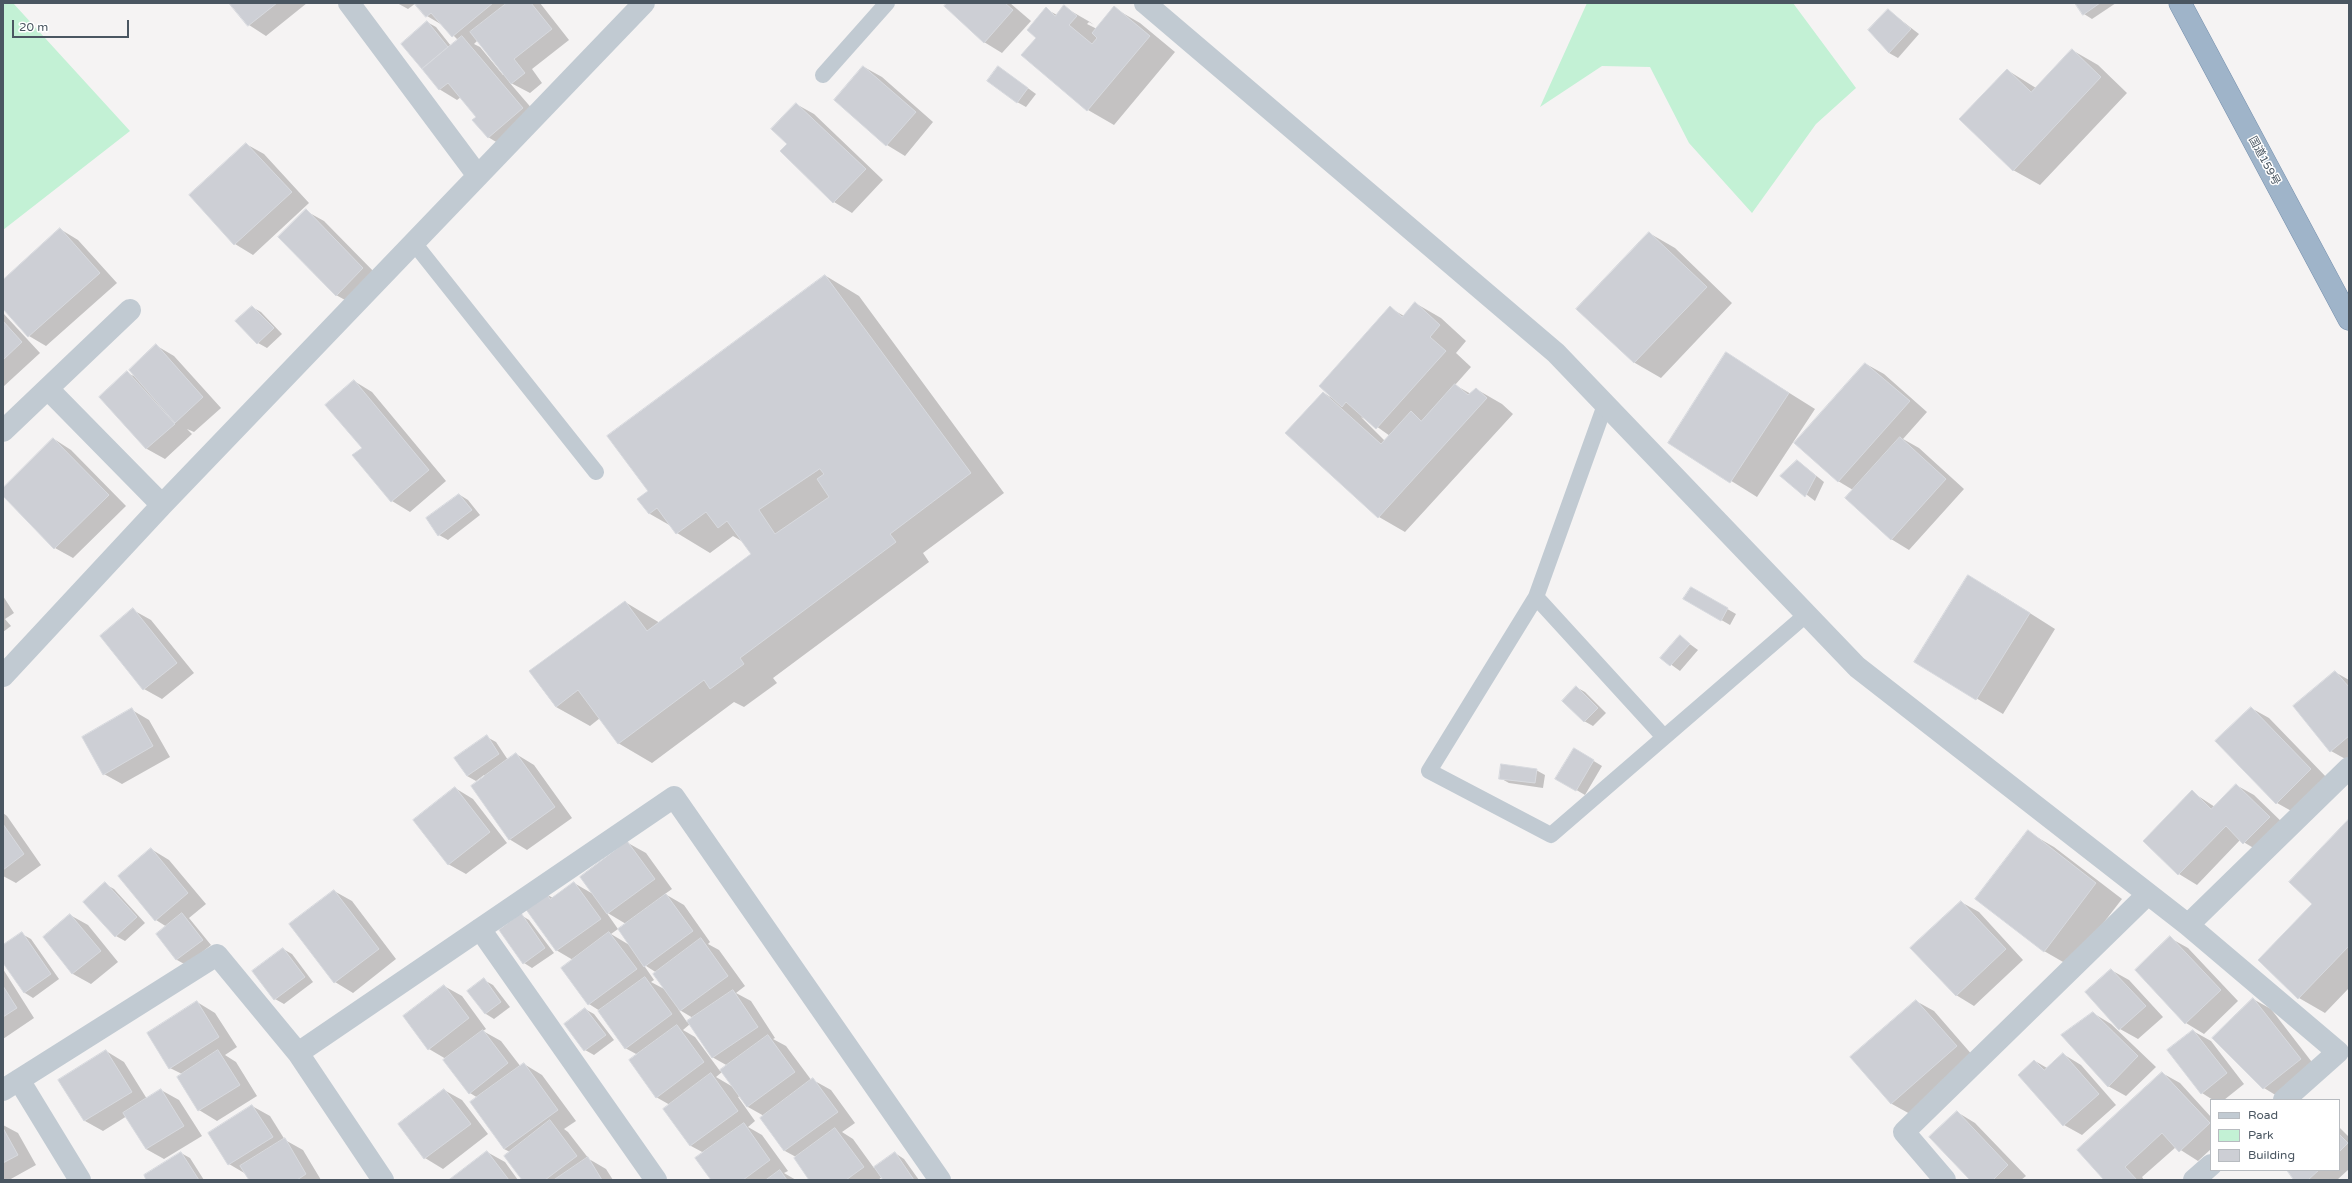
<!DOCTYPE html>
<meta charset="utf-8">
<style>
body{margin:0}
#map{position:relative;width:2352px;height:1183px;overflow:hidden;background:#f5f3f3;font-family:"Varela Round",sans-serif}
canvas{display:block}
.frame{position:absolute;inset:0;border:4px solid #4a5661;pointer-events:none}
.legend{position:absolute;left:2210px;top:1099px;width:130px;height:72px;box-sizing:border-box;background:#fff;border:1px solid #b7bbc0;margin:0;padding:5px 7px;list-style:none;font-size:12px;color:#4a5661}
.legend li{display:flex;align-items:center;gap:8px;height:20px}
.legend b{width:20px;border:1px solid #b7bbc0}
.scale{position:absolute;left:12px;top:20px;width:117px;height:18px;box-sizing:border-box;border:2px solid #4a5661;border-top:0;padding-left:5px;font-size:12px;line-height:14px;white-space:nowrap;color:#4a5661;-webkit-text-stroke:3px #fff;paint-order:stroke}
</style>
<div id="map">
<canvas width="2352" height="1183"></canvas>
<div class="frame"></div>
<ul class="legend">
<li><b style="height:5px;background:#c1cad2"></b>Road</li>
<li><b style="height:11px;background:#c3f1d5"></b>Park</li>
<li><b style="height:11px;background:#cdcfd5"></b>Building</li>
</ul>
<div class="scale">20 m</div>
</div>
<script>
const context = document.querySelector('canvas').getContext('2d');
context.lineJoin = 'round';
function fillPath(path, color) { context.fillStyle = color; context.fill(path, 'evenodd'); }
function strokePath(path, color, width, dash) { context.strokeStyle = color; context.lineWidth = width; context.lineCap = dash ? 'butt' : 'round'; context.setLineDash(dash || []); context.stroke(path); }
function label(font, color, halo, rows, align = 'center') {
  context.font = font + ' "Varela Round","Noto Sans JP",sans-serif'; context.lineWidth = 3; context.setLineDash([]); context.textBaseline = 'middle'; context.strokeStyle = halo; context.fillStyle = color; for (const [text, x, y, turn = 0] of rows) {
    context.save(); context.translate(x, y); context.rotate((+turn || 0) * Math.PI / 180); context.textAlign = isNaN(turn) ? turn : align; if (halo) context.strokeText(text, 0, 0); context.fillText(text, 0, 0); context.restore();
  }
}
fillPath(new Path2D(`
 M3,3H13L130,131L3,230Z
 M1587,3H1793L1856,88L1816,124L1752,213L1689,143L1650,67L1602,66L1540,107Z`), '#c3f1d5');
fillPath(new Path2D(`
 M230,3H307L266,36L249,25Z
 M397,3H540L569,40L532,69L542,83L530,93L509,82L540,118L506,148L488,137L478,117L461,97L457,100L439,89L423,68L427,22L436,27L451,46L458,40L444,26L427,16L416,3L408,9ZM478,40L505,74L503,75L480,47L474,44Z
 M948,3H1010L1031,21L1002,53L984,42Z
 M2076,3H2116L2092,19L2084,14Z
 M1064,7L1090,22L1094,25L1089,22L1087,24L1097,29L1114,8L1140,23L1175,52L1114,125L1088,110L1038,37L1046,9L1057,15Z
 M1888,10L1919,34L1898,58L1889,53Z
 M2072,50L2098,65L2127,93L2040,185L2013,170L2007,70L2036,88Z
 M864,67L882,77L933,122L905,156L887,145L835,100Z
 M1007,73L1036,94L1026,107L1017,102Z
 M796,104L814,114L883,180L852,213L834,202L781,151L789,144Z
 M246,144L264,154L309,203L253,255L235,244L191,196Z
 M306,211L324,221L381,279L354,305L336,295Z
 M60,229L78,240L117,283L46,346L29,336L3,308V281Z
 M1649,233L1675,248L1732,303L1661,378L1635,363L1578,308Z
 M826,276L859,296L1004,493L923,553L929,562L773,678L777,683L744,707L734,702L652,763L618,743L600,718L590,726L556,707L530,672L625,602L660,623L752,554L743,542L733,536L710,553L677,533L671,526L650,514L639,499L649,491Z
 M1415,303L1441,318L1466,341L1456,353L1471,367L1455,385L1471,394L1476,389L1502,404L1513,414L1405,532L1379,517L1324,393L1332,398L1390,308L1404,316ZM1361,417L1369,421L1390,436L1385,441Z
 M252,307L261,312L282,334L267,348L258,343L237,321Z
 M3,313L40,353L3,387Z
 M157,346L174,356L221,408L194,432L187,429L192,434L165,459L147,449L101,397L127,373L136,377Z
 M1727,354L1815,409L1757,497L1669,442Z
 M1866,364L1884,374L1927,412L1903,439L1919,448L1964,489L1909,550L1891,539L1853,490L1838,481Z
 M354,381L372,392L446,481L410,512L392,501L363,448Z
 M54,439L71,450L126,506L73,558L55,548L3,494V489Z
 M1798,461L1824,482L1815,501L1782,476Z
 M460,495L468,500L480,515L448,540L439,535Z
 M1691,588L1736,614L1730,625L1685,599Z
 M1995,591L2055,629L2003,714L1915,662Z
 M3,596L14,613L5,619L11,626L3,632Z
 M133,610L151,620L194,673L162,699L144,689Z
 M1680,637L1698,650L1680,671L1662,658Z
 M2335,672L2349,680V761L2331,751Z
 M1576,687L1585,692L1606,713L1593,726L1584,721Z
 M2251,708L2269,718L2329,780L2295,813L2277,803Z
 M132,710L149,720L170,757L122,784L104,774Z
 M487,737L496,742L508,760L516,754L534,765L572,818L527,850L509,839L484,775L476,781L467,776Z
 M1574,749L1602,766L1585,795L1556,778Z
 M1536,770L1545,775L1543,788L1509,783L1500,778Z
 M2236,785L2254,795L2287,827L2262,853L2240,840L2197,885L2179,874L2144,841L2192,792L2215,807Z
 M455,788L473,799L507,843L466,874L448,864Z
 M3,813L7,816L41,865L16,883L3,876Z
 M2349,820V988L2325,1013L2299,998L2259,960L2313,904Z
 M2028,832L2054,847L2122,899L2070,966L2044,951Z
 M628,843L646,853L672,889L665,894L684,905L710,942L708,944L719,950L745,986L736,993L751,1001L775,1038L773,1039L786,1046L812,1081L813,1080L831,1090L855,1123L842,1132L853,1139L874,1168L895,1153L904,1159L919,1180H885L882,1177L878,1180H811L796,1157L785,1151L761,1118L764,1116L748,1107L740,1096L738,1097L755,1121L748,1127L762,1135L788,1171L784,1173L796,1180H712L704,1153L691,1146L664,1109L670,1105L656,1097L638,1055L625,1048L600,1011L589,1004L573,960L556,950L546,894L553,898L574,883L593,894ZM606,912L626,924L631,946L611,934L618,929ZM643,964L657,973L666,990L651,982L654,980ZM678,1009L693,1018L687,1022ZM690,1024L712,1057L728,1066L720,1071L695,1037L683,1030ZM722,1072L733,1087L716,1077Z
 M151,849L169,860L206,904L189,918L211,945L186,965L177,960L157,934L167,927L156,920Z
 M105,884L114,889L145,923L125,941L116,936Z
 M334,891L352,901L396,959L353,993L335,982Z
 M1961,902L1979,912L2023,960L1974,1006L1956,995Z
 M70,915L88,925L118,962L91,984L73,974L44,937Z
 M521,915L529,920L554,953L532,968L524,963Z
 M22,934L31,939L59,979L33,998L25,993L3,962V947Z
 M2170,938L2188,948L2238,1001L2204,1034L2186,1023L2136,970Z
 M283,949L292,954L313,982L284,1004L275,999Z
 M3,969L34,1018L3,1039Z
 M2111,970L2129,980L2163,1017L2138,1039L2120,1029Z
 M484,980L493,985L510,1007L494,1019L486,1014L469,991Z
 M444,986L462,996L486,1029L483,1031L501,1041L521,1067L524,1064L542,1075L576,1121L564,1129L568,1132L589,1159L606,1169L613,1180H524L510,1152L504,1149L478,1098L470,1093L446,1059L429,1049Z
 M2253,999L2271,1009L2318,1070L2282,1099L2264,1088Z
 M1916,1001L1934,1011L1974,1057L1910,1114L1892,1104L1852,1057Z
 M197,1002L215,1013L237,1047L225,1055L236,1062L257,1096L217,1121L199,1110L182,1074L170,1068Z
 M585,1009L594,1014L614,1040L594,1055L585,1050Z
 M2093,1013L2111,1024L2156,1067L2126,1096L2108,1086Z
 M2193,1031L2211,1041L2244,1084L2224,1100H2213L2202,1093Z
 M106,1051L124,1062L147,1099L161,1090L179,1100L202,1136L164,1159L146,1149L127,1116L103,1131L85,1121Z
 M2063,1054L2081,1065L2116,1105L2082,1135L2064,1125L2035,1061L2047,1068Z
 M2162,1073L2180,1083L2211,1117V1149L2198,1161L2176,1147L2142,1177L2144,1180H2106Z
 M444,1090L462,1100L488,1134L443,1169L425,1158L399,1124Z
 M252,1106L270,1116L285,1140L303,1150L321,1180H250L246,1174L229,1164Z
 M1957,1112L1975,1123L2026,1176L2021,1180H1971Z
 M3,1125L18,1133L36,1165L9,1180H3Z
 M2339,1127L2349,1137V1169L2337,1180H2295L2288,1170H2339Z
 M487,1152L505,1162L518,1180H450Z
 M181,1153L190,1158L204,1180H148Z`), '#0003');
const building = new Path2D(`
 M229,3H277L248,26Z
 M414,3H493L452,37L431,13L426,17Z
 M507,3H531L552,29L514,59L525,73L511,84L470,32Z
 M947,3H1005L1013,10L984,43L944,6Z
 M2075,3H2100L2083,15Z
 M1064,5L1077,16L1069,25L1092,44L1097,38L1092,33L1114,6L1150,36L1087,111L1021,55L1036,38L1027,30L1046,7L1055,16Z
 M1888,9L1911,29L1889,53L1868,30Z
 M427,21L448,47L422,69L401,44Z
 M462,36L523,108L488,138L472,120L476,117L448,83L439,90L422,69Z
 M2072,49L2101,77L2013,171L1959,119L2007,69L2031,92Z
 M863,66L916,112L886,146L834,100Z
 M998,66L1028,88L1017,103L987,81Z
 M796,103L866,169L833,203L780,151L787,144L771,129Z
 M246,143L292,192L234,245L189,195Z
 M306,209L363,268L336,296L278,237Z
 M60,228L100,273L28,337L3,309V280Z
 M1649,232L1707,287L1634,363L1576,309Z
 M825,275L971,473L890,534L896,542L740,658L744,664L710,689L704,680L618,744L578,690L556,707L529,671L625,601L647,631L751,554L727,521L718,528L706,512L676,534L657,508L649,514L637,499L648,491L607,436ZM820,469L824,474L817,479L829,497L775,534L759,510Z
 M1415,302L1440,325L1430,337L1446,351L1376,429L1346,402L1342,407L1319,386L1390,306L1402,317Z
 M252,306L274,328L257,344L235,321Z
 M3,321L22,342L3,360Z
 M156,344L203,397L175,423L129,370Z
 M1726,352L1789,393L1730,483L1668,443Z
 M1865,363L1910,401L1838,482L1794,443Z
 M127,371L175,424L146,449L99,397Z
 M354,380L429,470L391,502L352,455L362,448L325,405Z
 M1455,384L1468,395L1476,388L1487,398L1378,518L1285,433L1323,392L1381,444L1411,411L1421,421Z
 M1900,437L1946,479L1891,540L1845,498Z
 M53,438L109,495L54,549L3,496V488Z
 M1797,460L1816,476L1805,497L1780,476Z
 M459,494L472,510L438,536L426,518Z
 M1968,575L2030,613L1976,700L1914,662Z
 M1691,587L1728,608L1721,621L1683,599Z
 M133,608L177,663L143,690L100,636Z
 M1680,635L1690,644L1670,666L1660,658Z
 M2335,671L2349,687V736L2330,752L2293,706Z
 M1576,686L1598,708L1584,722L1562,701Z
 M2251,707L2311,769L2276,804L2215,741Z
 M132,708L153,746L103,775L82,737Z
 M487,735L499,754L467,776L454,758Z
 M1574,748L1594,760L1576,791L1555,779Z
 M516,753L555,807L509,840L471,786Z
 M1501,764L1537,769L1535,783L1499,779Z
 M2236,784L2270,817L2243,844L2226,826L2178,875L2143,841L2192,790L2211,809Z
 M455,787L490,832L448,865L413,820Z
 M2349,819V946L2298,999L2258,960L2312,904L2289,882Z
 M3,824L24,854L3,870Z
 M2028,830L2096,883L2044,952L1975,899Z
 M627,841L655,879L607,914L580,877Z
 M151,848L188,893L155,921L118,876Z
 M105,882L137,917L115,937L83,902Z
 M574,882L601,919L556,951L525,908L546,893L550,899Z
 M334,890L379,949L334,983L289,924Z
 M666,894L693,931L644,967L618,929Z
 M1961,901L2006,949L1956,996L1910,948Z
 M182,913L203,940L176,960L156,934Z
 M521,913L545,948L523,964L499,930Z
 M70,914L101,951L72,974L43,937Z
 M22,932L51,974L24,993L3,963V945Z
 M609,932L637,969L588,1005L561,968Z
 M2170,936L2221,990L2185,1024L2135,970Z
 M701,938L728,976L680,1011L653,974Z
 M283,948L305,977L274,1000L252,971Z
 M2111,969L2146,1006L2119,1030L2085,992Z
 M645,977L672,1014L625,1049L598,1011Z
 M484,978L501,1002L485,1014L467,991Z
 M444,985L469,1018L428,1050L403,1016Z
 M3,986L17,1008L3,1017Z
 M733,990L758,1027L712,1058L687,1021Z
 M2253,998L2301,1059L2263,1089L2212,1038Z
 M1916,1000L1957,1046L1891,1104L1850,1057Z
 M197,1001L219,1037L169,1069L147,1033Z
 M585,1008L606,1035L584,1051L564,1024Z
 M2093,1012L2138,1056L2108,1087L2061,1035Z
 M677,1025L704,1062L656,1098L629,1060Z
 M483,1030L508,1063L469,1094L443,1060Z
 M2193,1030L2227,1073L2201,1094L2167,1050Z
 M768,1035L795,1072L747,1107L720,1070Z
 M106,1050L132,1092L84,1121L58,1080Z
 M218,1050L240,1085L198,1111L177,1077Z
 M2063,1053L2099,1094L2063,1126L2018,1075L2034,1060L2044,1070Z
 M524,1063L558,1110L504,1149L470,1102Z
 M2162,1072L2210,1123L2179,1152L2162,1133L2125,1167L2137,1180H2104L2077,1150Z
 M711,1073L738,1111L690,1146L663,1109Z
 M813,1078L838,1112L784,1151L760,1118Z
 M161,1089L184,1126L146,1149L123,1113Z
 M444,1089L471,1124L424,1159L398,1124Z
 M252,1105L273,1137L228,1165L208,1133Z
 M1957,1111L2008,1165L1993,1180H1970L1929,1137Z
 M550,1120L577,1156L545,1180H522L504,1156Z
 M744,1123L770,1160L743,1180H711L695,1158Z
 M3,1128L18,1155L3,1163Z
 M835,1128L864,1167L846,1180H809L794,1158Z
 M2339,1134L2348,1143L2339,1152Z
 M285,1138L306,1174L297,1180H249L240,1166Z
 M487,1151L509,1180H449Z
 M181,1152L199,1180H146L144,1175Z
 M895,1152L914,1180H883L874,1167Z
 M588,1157L602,1180H554Z
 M780,1170L787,1180H766Z
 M2287,1170H2319L2308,1180H2294Z`);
fillPath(building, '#cdcfd5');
strokePath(building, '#d7d9de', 1);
const trunk = new Path2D(`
 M2180,3L2349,319`);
strokePath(trunk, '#7690ad', 23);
strokePath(new Path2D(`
 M823,75L887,3
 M414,243L596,472
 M1605,405L1536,597L1429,771L1551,835L1807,614
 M1536,597L1664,737`), '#c1cad2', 16);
strokePath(new Path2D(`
 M349,3L478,176
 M1145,3L1556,353L1857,667L2188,925L2338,1052L2284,1100
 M48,389L162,505
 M3,431L130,310
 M3,676L162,505L644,3
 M2188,925L2349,768
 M480,929L656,1180
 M19,1080L80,1180
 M3,1090L217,955L298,1053
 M383,1180L298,1053L674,797L940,1180
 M1945,1180L1904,1132L2148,894
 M2194,1180L2211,1165`), '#c1cad2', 22);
strokePath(trunk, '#9fb4c9', 22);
label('11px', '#4a5661', '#fff', [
 ["国道159号",2264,161,62]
]);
</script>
